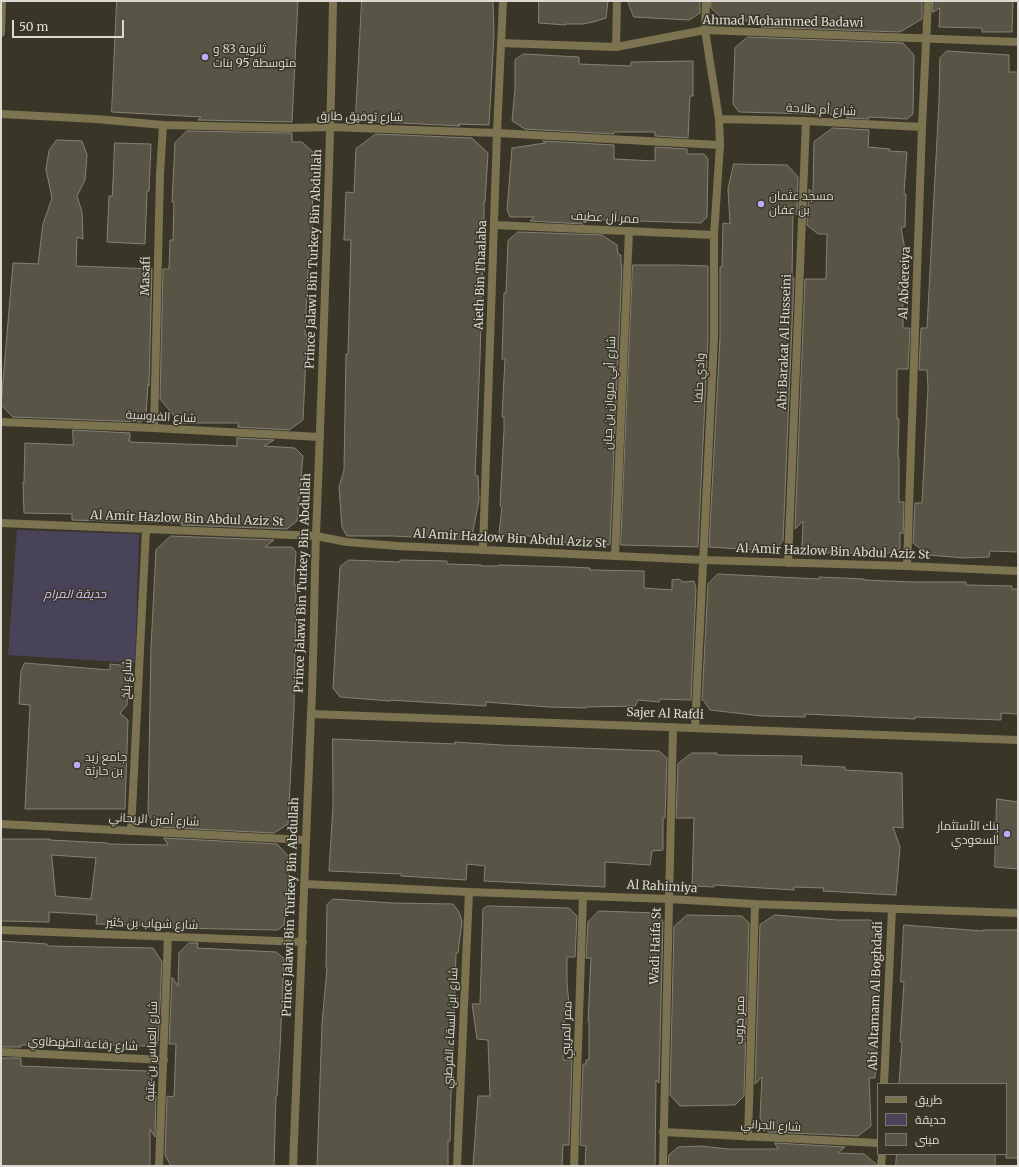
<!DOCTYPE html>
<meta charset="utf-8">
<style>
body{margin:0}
#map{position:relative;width:1019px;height:1167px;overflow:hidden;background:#393628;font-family:Merriweather,Cairo,serif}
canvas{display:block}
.frame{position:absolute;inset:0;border:2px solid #dbd9d1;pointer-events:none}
.legend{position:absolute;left:877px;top:1083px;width:130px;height:72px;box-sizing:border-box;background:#393628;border:1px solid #7a776c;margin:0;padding:5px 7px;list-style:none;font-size:12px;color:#dbd9d1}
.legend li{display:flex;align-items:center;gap:8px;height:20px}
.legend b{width:20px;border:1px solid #7a776c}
.scale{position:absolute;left:12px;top:20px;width:112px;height:18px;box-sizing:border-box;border:2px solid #dbd9d1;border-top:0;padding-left:5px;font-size:12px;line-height:14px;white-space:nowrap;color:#dbd9d1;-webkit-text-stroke:3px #393628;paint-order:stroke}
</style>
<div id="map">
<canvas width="1019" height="1167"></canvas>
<div class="frame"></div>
<ul class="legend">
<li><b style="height:5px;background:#7c7350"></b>طريق</li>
<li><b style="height:11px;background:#484359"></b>حديقة</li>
<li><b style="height:11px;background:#585446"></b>مبنى</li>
</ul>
<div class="scale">50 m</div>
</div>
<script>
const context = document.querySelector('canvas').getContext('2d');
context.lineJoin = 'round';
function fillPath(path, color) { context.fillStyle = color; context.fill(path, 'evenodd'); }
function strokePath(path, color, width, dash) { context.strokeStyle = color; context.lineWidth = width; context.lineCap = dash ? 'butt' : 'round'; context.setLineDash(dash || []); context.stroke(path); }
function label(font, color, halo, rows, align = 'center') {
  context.font = font + ' Merriweather,Cairo,serif'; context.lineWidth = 3; context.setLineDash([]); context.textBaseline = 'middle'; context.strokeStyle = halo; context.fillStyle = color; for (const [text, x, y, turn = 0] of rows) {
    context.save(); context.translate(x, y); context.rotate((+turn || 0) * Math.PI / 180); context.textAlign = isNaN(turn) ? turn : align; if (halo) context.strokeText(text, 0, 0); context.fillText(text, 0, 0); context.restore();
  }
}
fillPath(new Path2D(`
 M17,530L139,534L135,663L8,655Z`), '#484359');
const building = new Path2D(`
 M117,1H298L292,122L198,120L201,117L112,112Z
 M362,1H493L494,35L489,125L458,124L460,126L362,121L356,113Z
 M539,1H608L606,18L593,22L583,24H566V25L539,23Z
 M628,1H700V13L689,20L634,17Z
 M711,1H922V19L900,32L761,27L767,22L724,20L711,8Z
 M933,1H1013L1012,32H982V28L939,27L940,8L933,12Z
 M748,37L903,43L914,55L913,114L907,119L869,117V119L846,118L849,115L739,112L733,104L735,48Z
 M947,51L1009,55V72H1018V552L990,551L989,557L965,558L928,555L913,543L915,503H922L928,388L927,370H919L921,328H927L939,101L940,58Z
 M524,54L579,57V64L631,66V62L693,61V96H690L688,138L655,136V132H614V134L525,129L512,121L515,89V60Z
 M833,128L869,130L868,147L890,149L889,151L907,152L904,194H906L905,227H901L907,261L898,289H903V328H910L908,369H897V419H899L898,458H899V502H904L903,534L900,532V549L885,554L863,552V553H808L802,547L803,521L795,529L805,279H826L827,234H818L807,225L809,189L813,193L814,142Z
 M187,131L292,133V142H302L313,152L312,243H310L307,290L305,335H307L303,420L289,430L238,427V423H180L160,399L163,269H169L170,240H173L174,202H172L175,143Z
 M376,134L472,138L488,153L485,202H484V248H483L480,358L475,475L478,476L479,500L472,536L465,540L393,536H347L342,527L339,487L344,470L346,354H348L351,240H344L346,192L354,193L356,149Z
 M57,140L82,141L87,155L85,180L77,196L82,212L83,239L77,237L76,266L152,269L149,386L148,384L146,415L141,422L13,417L1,405L13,263L38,264L43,224L52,198L46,169L49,151Z
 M543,141L614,145V159L655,161V147L687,149V154H704L708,159L707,217L701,223L576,219L584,224L530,221L534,217H510L507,210L512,148L545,143Z
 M115,143L151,144L149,191H147L145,244L107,242L109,196H112Z
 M734,164L787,165L798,177L797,215L793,213L792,278H794L783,541L774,551L709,547L720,338V267H722L723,223L730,224L728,189Z
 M518,232L602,235L617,245L618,254L621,255V265H622L610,544L609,545L557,542V538L499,534L502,507L500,506L504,430V417H502L505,359H502L504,293H506L508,241Z
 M633,265H676L708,266V338L698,547L621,545Z
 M73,430L130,433V438L128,440H130V442L237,446V438L274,440L264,446L295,448L303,456L297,521L287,529L181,525L183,523L72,520V514L24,513L23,482H24L25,443L73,445Z
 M171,536L274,540L265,547H292L296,552L294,585H296L294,709L288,824L274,833L156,827L148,814L151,647L156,550Z
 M349,560L400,562V560L447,561V564L481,565V566H497L499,565L570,567L590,568V570L644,571V588L672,590V580L679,579L683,582L694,581L696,589L691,700L661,699L659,702L638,700L635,706L586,707V708L548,707L486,702V706L390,700V701L340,697L333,688L340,567Z
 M718,574L819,579V577L864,579V580L913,582H966V585L1012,586V589H1018V714L1001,713V720L915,717V719L805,714V717L762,716L710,710L704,701L702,700L708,584Z
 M25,663L110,670V664L130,666L127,705L120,713L128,720L125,809H25L30,705L19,704L21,671Z
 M333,739L455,744V742L501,745L659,751L667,758L665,818H663V850L652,851L650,865L605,862V887L484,881L485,866L467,864L466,880L401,876V874L329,871L333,806Z
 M692,753H717V755L802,756L801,765L845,767V770L902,773L903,828L893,827L900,847L896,895L823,891L824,888L794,887V890L714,885V887L692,886L694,818H676L678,764Z
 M997,799L1018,802V869L995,867Z
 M164,838L277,844L290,858L284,925L278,930L172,928H165V926L96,924L97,915L49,912V922L1,921V839H50V840L108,843V844L168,845ZM52,855L96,858L91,899L56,896Z
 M333,899L393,903L453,904L459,912L462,921L458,953H456L453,1054H451L453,1074L451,1094L450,1141H448V1166H317L322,1024L327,968H326L327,905Z
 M488,906L569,908L577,916L575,957H567V982L569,1005H565L563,1060H572L569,1145H563L562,1166H473L478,1096H490L488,1040L477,1039L472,1004H480L483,909Z
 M599,911L658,913L663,922L659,1083L656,1080L655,1166H585L586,1146L580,1145L583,1064H586V1060H589V1022H588L591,958H586L588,922Z
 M687,915L742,916L749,923L744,1096L735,1105L680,1106L670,1095L674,927Z
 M775,915L838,920H871L878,929L877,977H879L876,1033H878L875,1078H869L871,1126L858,1136L768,1132L760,1118L762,1077L755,1084L760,925Z
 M904,925L983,931V930H1018V1158H1006V1084H899L902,1042H900L904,982H901Z
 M1,941L47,944L48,946L153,948L162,962L158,1045L146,1046L102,1045V1047L21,1045V1047H1Z
 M189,943H198L197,948L276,952L284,958L280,1048L277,1096H276L274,1166H171L165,1155L167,1096L174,1097L176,1044H169L172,977L178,986L179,953Z
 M1,1058H21V1066L147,1071L152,1077L151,1096H156L155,1137L150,1129V1166H1Z
 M775,1143L845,1147L838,1153L864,1154L876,1164V1166H668L669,1155L678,1147L700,1146L729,1149H778Z
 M897,1154H995V1166H896Z`);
fillPath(building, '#585446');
strokePath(building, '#868273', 1);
strokePath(new Path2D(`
 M1,33L2,1
 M501,43L616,47L705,30L1018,42
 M616,47L617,1
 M1,114L96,119L163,125L290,128L330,127L497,133L720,145
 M719,119L806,121L922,127
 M494,225L714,235
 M1,422L154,428L320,437
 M154,428L160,175L163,125
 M1,523L316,536L347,542L398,546L703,560L907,566L1018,571
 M483,549L497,133L503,1
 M615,556L629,231
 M788,563L806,121
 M907,566L922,127L928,1
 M311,714L1018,740
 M695,728L714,338V235L720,145L719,119L705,30L706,1
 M1,824L306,840
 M131,831L146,529
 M305,884L469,892L669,899L755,904L1018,913
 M1,930L303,942
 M1,1052L164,1060
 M884,1084L892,909
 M663,1132L878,1143
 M748,1137L755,904
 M159,1166L168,936
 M457,1166L469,892
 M574,1166L583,896
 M663,1166L673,727
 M881,1166L882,1154`), '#7c7350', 8);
strokePath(new Path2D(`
 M293,1166C299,1016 305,866 311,715C314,655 314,594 316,534C323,356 330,179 333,1`), '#7c7350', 8);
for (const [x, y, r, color] of [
 [205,57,4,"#bbaaf6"],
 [761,204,4,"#bbaaf6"],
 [77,765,4,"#bbaaf6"],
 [1007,834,4,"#bbaaf6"]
]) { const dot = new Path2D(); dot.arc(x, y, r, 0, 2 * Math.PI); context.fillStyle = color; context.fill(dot); strokePath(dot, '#393628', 1.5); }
label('12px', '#dbd9d1', '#393628', [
 ["Ahmad Mohammed Badawi",783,22,1],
 ["شارع أم طلاحة",821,110,3],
 ["شارع توفيق طارق",360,117,1],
 ["ممر آل عطيف",605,218,3],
 ["Prince Jalawi Bin Turkey Bin Abdullah",314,259,-88],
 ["Aieth Bin Thaalaba",481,275,-88],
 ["Masafi",146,276,-89],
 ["Al Abdereiya",905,283,-88],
 ["Abi Barakat Al Husseini",785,342,-88],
 ["وادي حلفا",700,378,-87],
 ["شارع أبي مروان بن حيان",610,393,-88],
 ["شارع الفروسية",161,417,3],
 ["Al Amir Hazlow Bin Abdul Aziz St",187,519,2],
 ["Al Amir Hazlow Bin Abdul Aziz St",510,539,3],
 ["Al Amir Hazlow Bin Abdul Aziz St",833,552,2],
 ["Prince Jalawi Bin Turkey Bin Abdullah",303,583,-88],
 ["شارع بلخ",127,679,-87],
 ["Sajer Al Rafdi",665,714,2],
 ["شارع أمين الريحاني",154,820,3],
 ["Al Rahimiya",662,887,3],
 ["Prince Jalawi Bin Turkey Bin Abdullah",291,907,-88],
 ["شارع شهاب بن كثير",152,924,2],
 ["Wadi Haifa St",656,946,-88],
 ["Abi Altamam Al Boghdadi",876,996,-88],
 ["ممر خروب",740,1020,-88],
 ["شارع ابن السقاء القرطبي",451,1028,-87],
 ["ممر المريبي",567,1030,-88],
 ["شارع رفاعة الطهطاوي",83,1044,3],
 ["شارع العباس بن عتبة",152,1051,-88],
 ["شارع الجراني",771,1126,3]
]);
label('12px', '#dbd9d1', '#393628', [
 ["ثانوية 83 و",213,50],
 ["متوسطة 95 بنات",213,64],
 ["مسجد عثمان",769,197],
 ["بن عفان",769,211],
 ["جامع زيد",85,758],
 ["بن حارثة",85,772],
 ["بنك الأستثمار",999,827,"right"],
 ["السعودي",999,841,"right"]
], 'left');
label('italic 12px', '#cfc2ff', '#393628', [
 ["حديقة المرام",75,595]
]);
</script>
